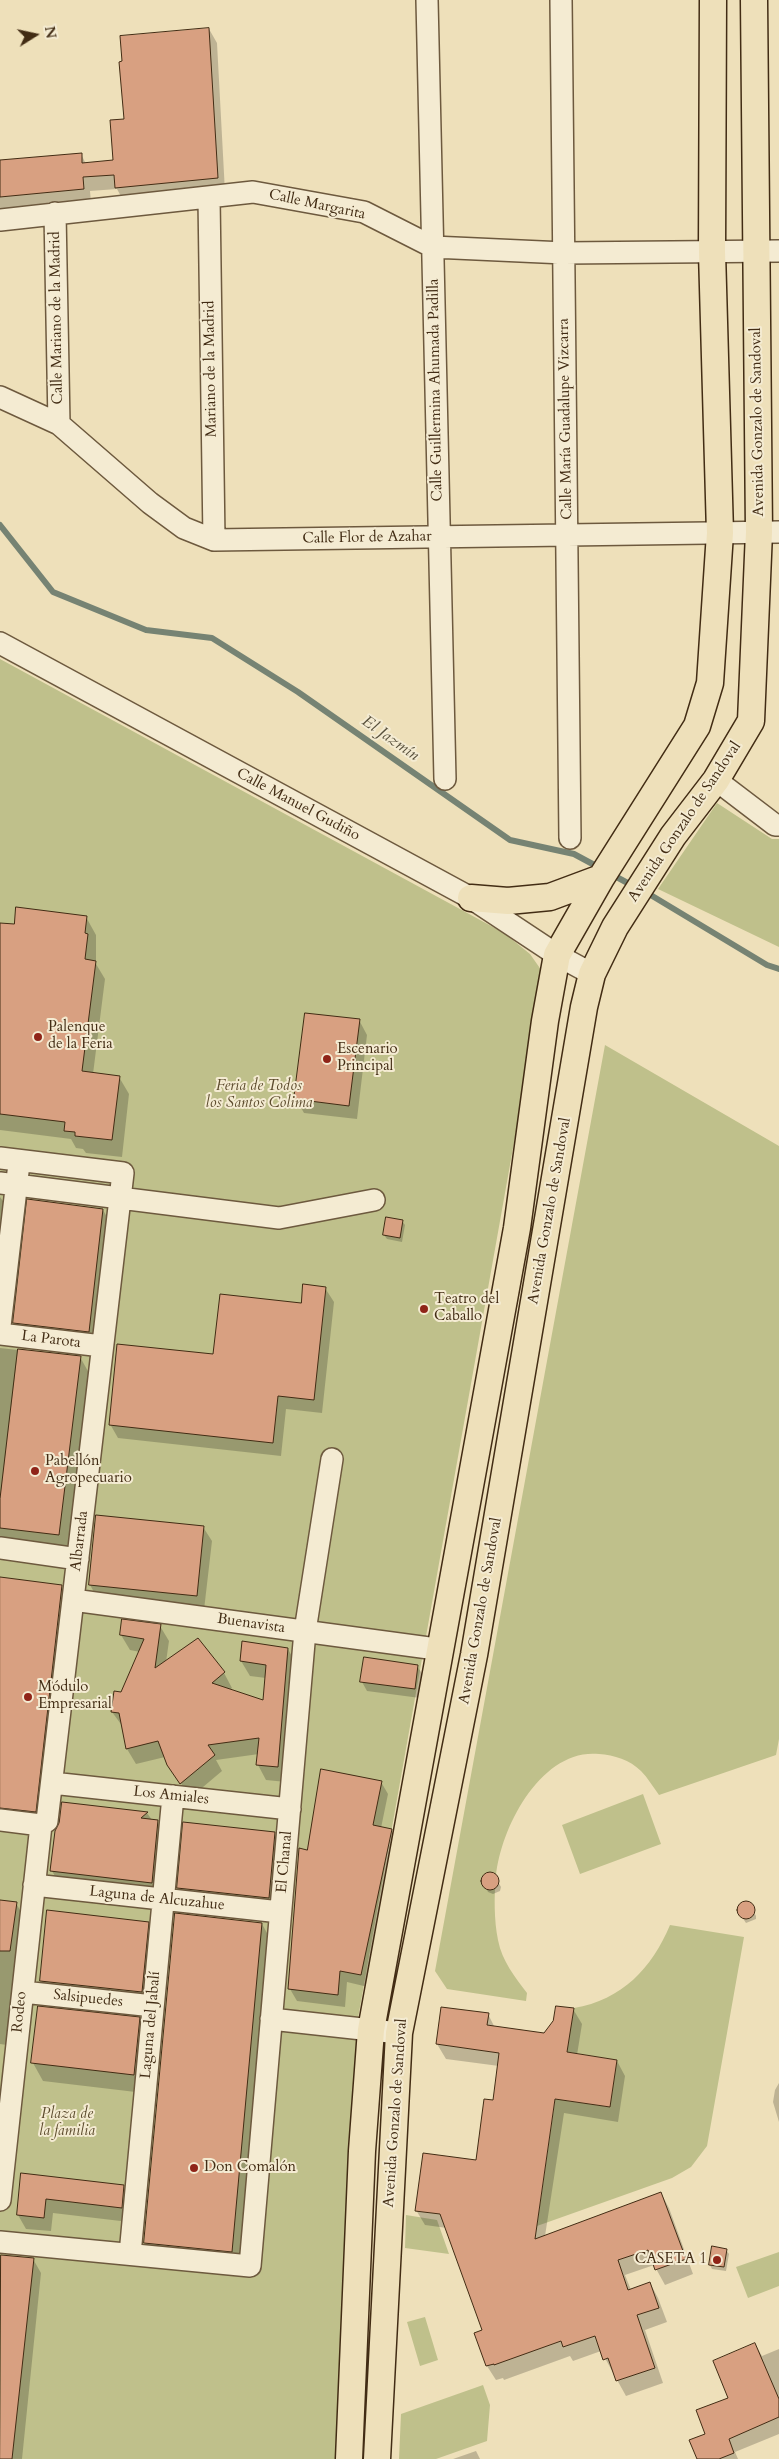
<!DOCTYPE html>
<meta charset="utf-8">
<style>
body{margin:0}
#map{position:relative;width:779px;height:2459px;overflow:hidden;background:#eee0ba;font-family:Cardo,serif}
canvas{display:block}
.north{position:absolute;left:10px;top:10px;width:50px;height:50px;-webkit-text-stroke:4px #f4ebd2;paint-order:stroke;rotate:80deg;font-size:14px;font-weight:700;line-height:20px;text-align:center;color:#422c14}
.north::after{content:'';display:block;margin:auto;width:18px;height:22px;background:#422c14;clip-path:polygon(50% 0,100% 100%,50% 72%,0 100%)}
</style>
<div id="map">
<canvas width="779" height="2459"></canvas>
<div class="north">N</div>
</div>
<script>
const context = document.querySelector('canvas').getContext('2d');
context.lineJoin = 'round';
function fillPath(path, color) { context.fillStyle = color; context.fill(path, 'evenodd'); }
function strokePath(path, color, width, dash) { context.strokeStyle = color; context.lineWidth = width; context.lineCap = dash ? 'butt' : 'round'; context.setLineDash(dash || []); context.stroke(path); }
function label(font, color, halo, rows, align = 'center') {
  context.font = font + ' Cardo,serif'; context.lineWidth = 4; context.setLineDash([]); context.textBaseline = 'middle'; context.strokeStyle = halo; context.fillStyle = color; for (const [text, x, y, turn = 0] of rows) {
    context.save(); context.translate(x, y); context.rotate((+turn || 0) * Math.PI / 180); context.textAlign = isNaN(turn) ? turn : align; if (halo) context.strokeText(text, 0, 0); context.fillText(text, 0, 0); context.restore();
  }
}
fillPath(new Path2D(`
 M0,659L504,933L530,954L544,974L358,2018L335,2459H0Z
 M717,803L772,839H779V947L658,889Z
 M605,1045L779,1146V1739L776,1755L659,1795C653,1787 648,1778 641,1771C630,1760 614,1755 599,1754C542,1748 501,1826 496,1876C494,1896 494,1920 498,1940C502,1961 515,1977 527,1993L526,2001L447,1989L435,1971Z
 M643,1794L661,1844L580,1874L562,1825Z
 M670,1925L744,1937L707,2146L691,2167L672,2178L537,2226L561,2059L567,2101L610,2107L617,2060L562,2051L566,2025H571L574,2008C622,2000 652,1968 670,1925Z
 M406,2215L437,2220L449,2254L405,2248Z
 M779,2252V2286L748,2298L736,2267Z
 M425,2317L438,2360L420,2366L407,2322Z
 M483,2385L490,2405L487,2441L436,2459H399L401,2414Z`), '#bfc08b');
fillPath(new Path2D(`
 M209,29L217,43L225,192L124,202L117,189L90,191L91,202L0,211V162L81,154L86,164L114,161Z
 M86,917L96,935V964L105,979L93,1074L119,1077L129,1094L122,1157L86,1153L83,1149L76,1148L71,1139L0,1130V924L15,926Z
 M359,1020L367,1035L357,1119L304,1113L296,1099Z
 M0,1197L11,1212L0,1304Z
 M103,1210L111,1224L97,1345L22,1337L14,1323Z
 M402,1221L405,1225L402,1242L387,1239L384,1235Z
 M325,1288L334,1302L322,1413L286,1409L281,1456L118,1438L110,1424L215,1356Z
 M0,1348L80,1357L89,1373L67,1550L0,1542Z
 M203,1527L212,1541L204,1610L98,1599L90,1585Z
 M0,1578L61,1586L70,1601L44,1826L0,1821Z
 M160,1626L169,1641L166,1662L224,1673L232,1688L229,1691L264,1702L266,1678L250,1676L241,1661L288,1649L296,1664L286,1782L266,1780L258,1765L259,1754L216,1760L222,1771L190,1798L165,1757L136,1764L127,1749L123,1727L112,1712L140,1652L130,1650L121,1635Z
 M417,1666L423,1675L420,1698L367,1691L362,1682Z
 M381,1782L388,1794L381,1828L391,1830L398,1842L368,1987L347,1982L345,2007L297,2001L290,1989L308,1851Z
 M63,1803L147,1813L152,1820L157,1821L166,1835L160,1897L60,1885L52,1871Z
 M274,1833L282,1847L277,1911L186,1902L178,1888Z
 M490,1874L494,1875L501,1887L500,1891L493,1894L488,1892L483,1882L484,1877Z
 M0,1901L16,1903L26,1921L7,2045L0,2044Z
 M745,1903L750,1904L756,1916V1919L746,1923L738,1911L740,1905Z
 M148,1923L156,1937L150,2006L49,1994L41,1980Z
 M262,1924L272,1942L242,2270L155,2261L145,2243Z
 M573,2009L582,2024L577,2055L617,2061L625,2076L618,2122L564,2113L545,2236L661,2193L669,2208L693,2274L665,2285L654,2265L625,2275L631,2290L650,2283L658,2298L667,2322L645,2330L663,2383L626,2396L601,2351L573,2361L570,2356L504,2380L503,2378L496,2380L487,2366L476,2333L483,2331L447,2228L425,2225L416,2210L477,2161L494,2101L499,2066L446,2059L437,2044L488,2014L495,2028L545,2035Z
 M139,2018L150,2037L144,2093L43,2081L33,2063Z
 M779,2083V2122L773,2102L775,2090Z
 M22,2175L123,2186L131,2200L129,2222L53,2213L51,2231L26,2229L18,2215Z
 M726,2250L729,2254L726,2271L712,2269L710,2265Z
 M2,2256L33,2259L41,2273L22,2459H0Z
 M755,2344L762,2356L779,2349V2434L735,2452L738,2459H698L707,2435L730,2398Z
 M476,2451L480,2459H453Z`), '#0003');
strokePath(new Path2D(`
 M0,525L53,592L146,630L212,638L298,692L510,840L574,854L600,868
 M611,874L635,887
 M644,891L767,965L779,969`), '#768373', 6);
const building = new Path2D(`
 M209,28L218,178L115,188L114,175L83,177L84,189L0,197V160L82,153V163L113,160L110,120L124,119L119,62L122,61L120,36Z
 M16,907L87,916L85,933L88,934L85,959L96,961L82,1071L120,1076L112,1140L75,1136V1132L64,1131L65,1122L0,1114V923L14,924Z
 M305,1013L360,1019L349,1106L294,1099Z
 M27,1199L103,1209L89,1332L13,1323Z
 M386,1217L403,1220L400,1238L383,1235Z
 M303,1284L326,1287L314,1400L278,1396L273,1443L109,1425L117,1344L213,1354L220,1294L301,1303Z
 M18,1349L81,1356L59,1535L0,1528V1499Z
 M96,1515L204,1526L197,1596L89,1585Z
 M0,1577L62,1585L36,1812L0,1808Z
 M122,1619L161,1624L155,1668L198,1638L225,1672L212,1683L263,1700L266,1665L240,1661L242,1641L288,1648L278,1767L256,1765L259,1738L208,1745L215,1755L180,1784L167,1765L158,1741L126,1749L119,1713L111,1712L114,1691L121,1692L144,1639L120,1635Z
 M364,1657L418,1665L415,1689L360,1682Z
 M321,1769L382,1781L373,1825L392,1829L361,1975L340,1971L338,1995L288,1989L299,1848L307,1850Z
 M62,1802L148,1812L141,1818L158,1820L152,1883L50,1871L55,1831L59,1823Z
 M183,1822L275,1832L269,1898L177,1888Z
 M481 1881a9 9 0 1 1 18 0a9 9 0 1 1-18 0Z
 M0,1900L17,1902L10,1951H0Z
 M737 1910a9 9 0 1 1 18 0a9 9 0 1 1-18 0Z
 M47,1910L149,1922L142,1992L40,1981Z
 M175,1913L262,1923L232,2252L144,2243Z
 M38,2006L140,2017L134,2075L31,2063Z
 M556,2006L574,2008L567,2052L617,2060L610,2107L555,2099L535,2239L661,2192L686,2259L655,2270L648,2250L618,2260L628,2290L650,2282L659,2308L637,2315L655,2368L616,2381L608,2358L603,2360L595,2336L563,2347L561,2341L494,2365V2364L486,2366L474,2333L482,2330L440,2214L415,2211L423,2153L476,2160L484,2099L493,2100L499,2053L436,2044L441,2007L489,2013L487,2025L544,2033L553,2021Z
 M21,2173L124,2185L122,2208L46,2199L44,2218L17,2215Z
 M712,2246L727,2249L724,2267L709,2265Z
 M1,2255L34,2258L12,2459H0Z
 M755,2343L779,2399V2417L729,2439L734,2453L719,2459H697L689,2440L705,2434L696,2410L728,2398L713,2361Z`);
fillPath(building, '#d8a081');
strokePath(building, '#422c14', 1);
const minor = new Path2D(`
 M427,0L445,779
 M561,0L570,838
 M209,198L214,540
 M55,213L59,424
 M0,220L253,192L364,212L433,247L564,253L779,251
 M0,397L59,424L150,503L184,528L214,540L779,532
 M0,643L471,898L557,955L592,974
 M716,780L775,825H779
 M0,1158L123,1173L47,1821L41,1825L0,1820
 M0,1183L279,1218L374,1200
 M0,1326L18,1172
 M0,1334L102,1346
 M0,1548L78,1559
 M73,1600L429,1648
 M52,1783L290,1809
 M34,1885L280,1912
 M23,1992L153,2006
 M271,2019L399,2033
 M0,2200L41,1825
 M0,2242L250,2266L305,1631L332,1459
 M130,2254L173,1796`);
const major = new Path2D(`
 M471,898L508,901L550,897L601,878
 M349,2459L362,2151L371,2030L517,1228L545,1021L557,955L601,878L697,726L710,683L720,533L712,252L713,0
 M377,2459L399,2033L474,1655L584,1007L592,974L615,927L673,836L716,780L751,721L759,532L754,0`);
strokePath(minor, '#6d593e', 24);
strokePath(major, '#422c14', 29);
strokePath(minor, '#f4ebd2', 21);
strokePath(major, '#eee0ba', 26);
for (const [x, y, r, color] of [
 [38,1037,5,"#8f2418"],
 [327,1059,5,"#8f2418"],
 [424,1309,5,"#8f2418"],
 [35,1471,5,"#8f2418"],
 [28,1697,5,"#8f2418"],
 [194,2168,5,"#8f2418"],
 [717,2260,5,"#8f2418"]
]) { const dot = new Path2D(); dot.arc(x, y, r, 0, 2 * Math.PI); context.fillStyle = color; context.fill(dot); strokePath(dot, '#f4ebd2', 2); }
label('15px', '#422c14', '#f4ebd2', [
 ["Calle Margarita",317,205,12],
 ["Calle Mariano de la Madrid",57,318,-91],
 ["Mariano de la Madrid",211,369,-91],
 ["Calle Guillermina Ahumada Padilla",436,390,-91],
 ["Calle María Guadalupe Vizcarra",566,419,-91],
 ["Avenida Gonzalo de Sandoval",758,422,-91],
 ["Calle Flor de Azahar",367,538,-1],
 ["Calle Manuel Gudiño",298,805,28],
 ["Avenida Gonzalo de Sandoval",685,822,-56],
 ["Avenida Gonzalo de Sandoval",550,1211,-80],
 ["La Parota",51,1340,7],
 ["Albarrada",80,1541,-83],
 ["Avenida Gonzalo de Sandoval",481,1611,-80],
 ["Buenavista",251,1624,8],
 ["Los Amiales",171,1796,6],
 ["El Chanal",285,1862,-85],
 ["Laguna de Alcuzahue",157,1899,6],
 ["Salsipuedes",88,1999,6],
 ["Rodeo",20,2012,-84],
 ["Laguna del Jabalí",151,2025,-85],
 ["Avenida Gonzalo de Sandoval",396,2113,-86]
]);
label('15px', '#422c14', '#f4ebd2', [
 ["Palenque",48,1028],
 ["de la Feria",48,1045],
 ["Escenario",337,1050],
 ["Principal",337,1067],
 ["Teatro del",434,1300],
 ["Caballo",434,1317],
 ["Pabellón",45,1462],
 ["Agropecuario",45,1479],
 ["Módulo",38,1688],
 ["Empresarial",38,1705],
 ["Don Comalón",204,2168],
 ["CASETA 1",707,2260,"right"]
], 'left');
label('italic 15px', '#5b4a2c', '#f4ebd2', [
 ["Feria de Todos",259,1087],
 ["los Santos Colima",259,1104],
 ["Plaza de",67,2115],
 ["la familia",67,2132]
]);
label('italic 16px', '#58503c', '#f4ebd2', [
 ["El Jazmín",390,739,35]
]);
</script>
